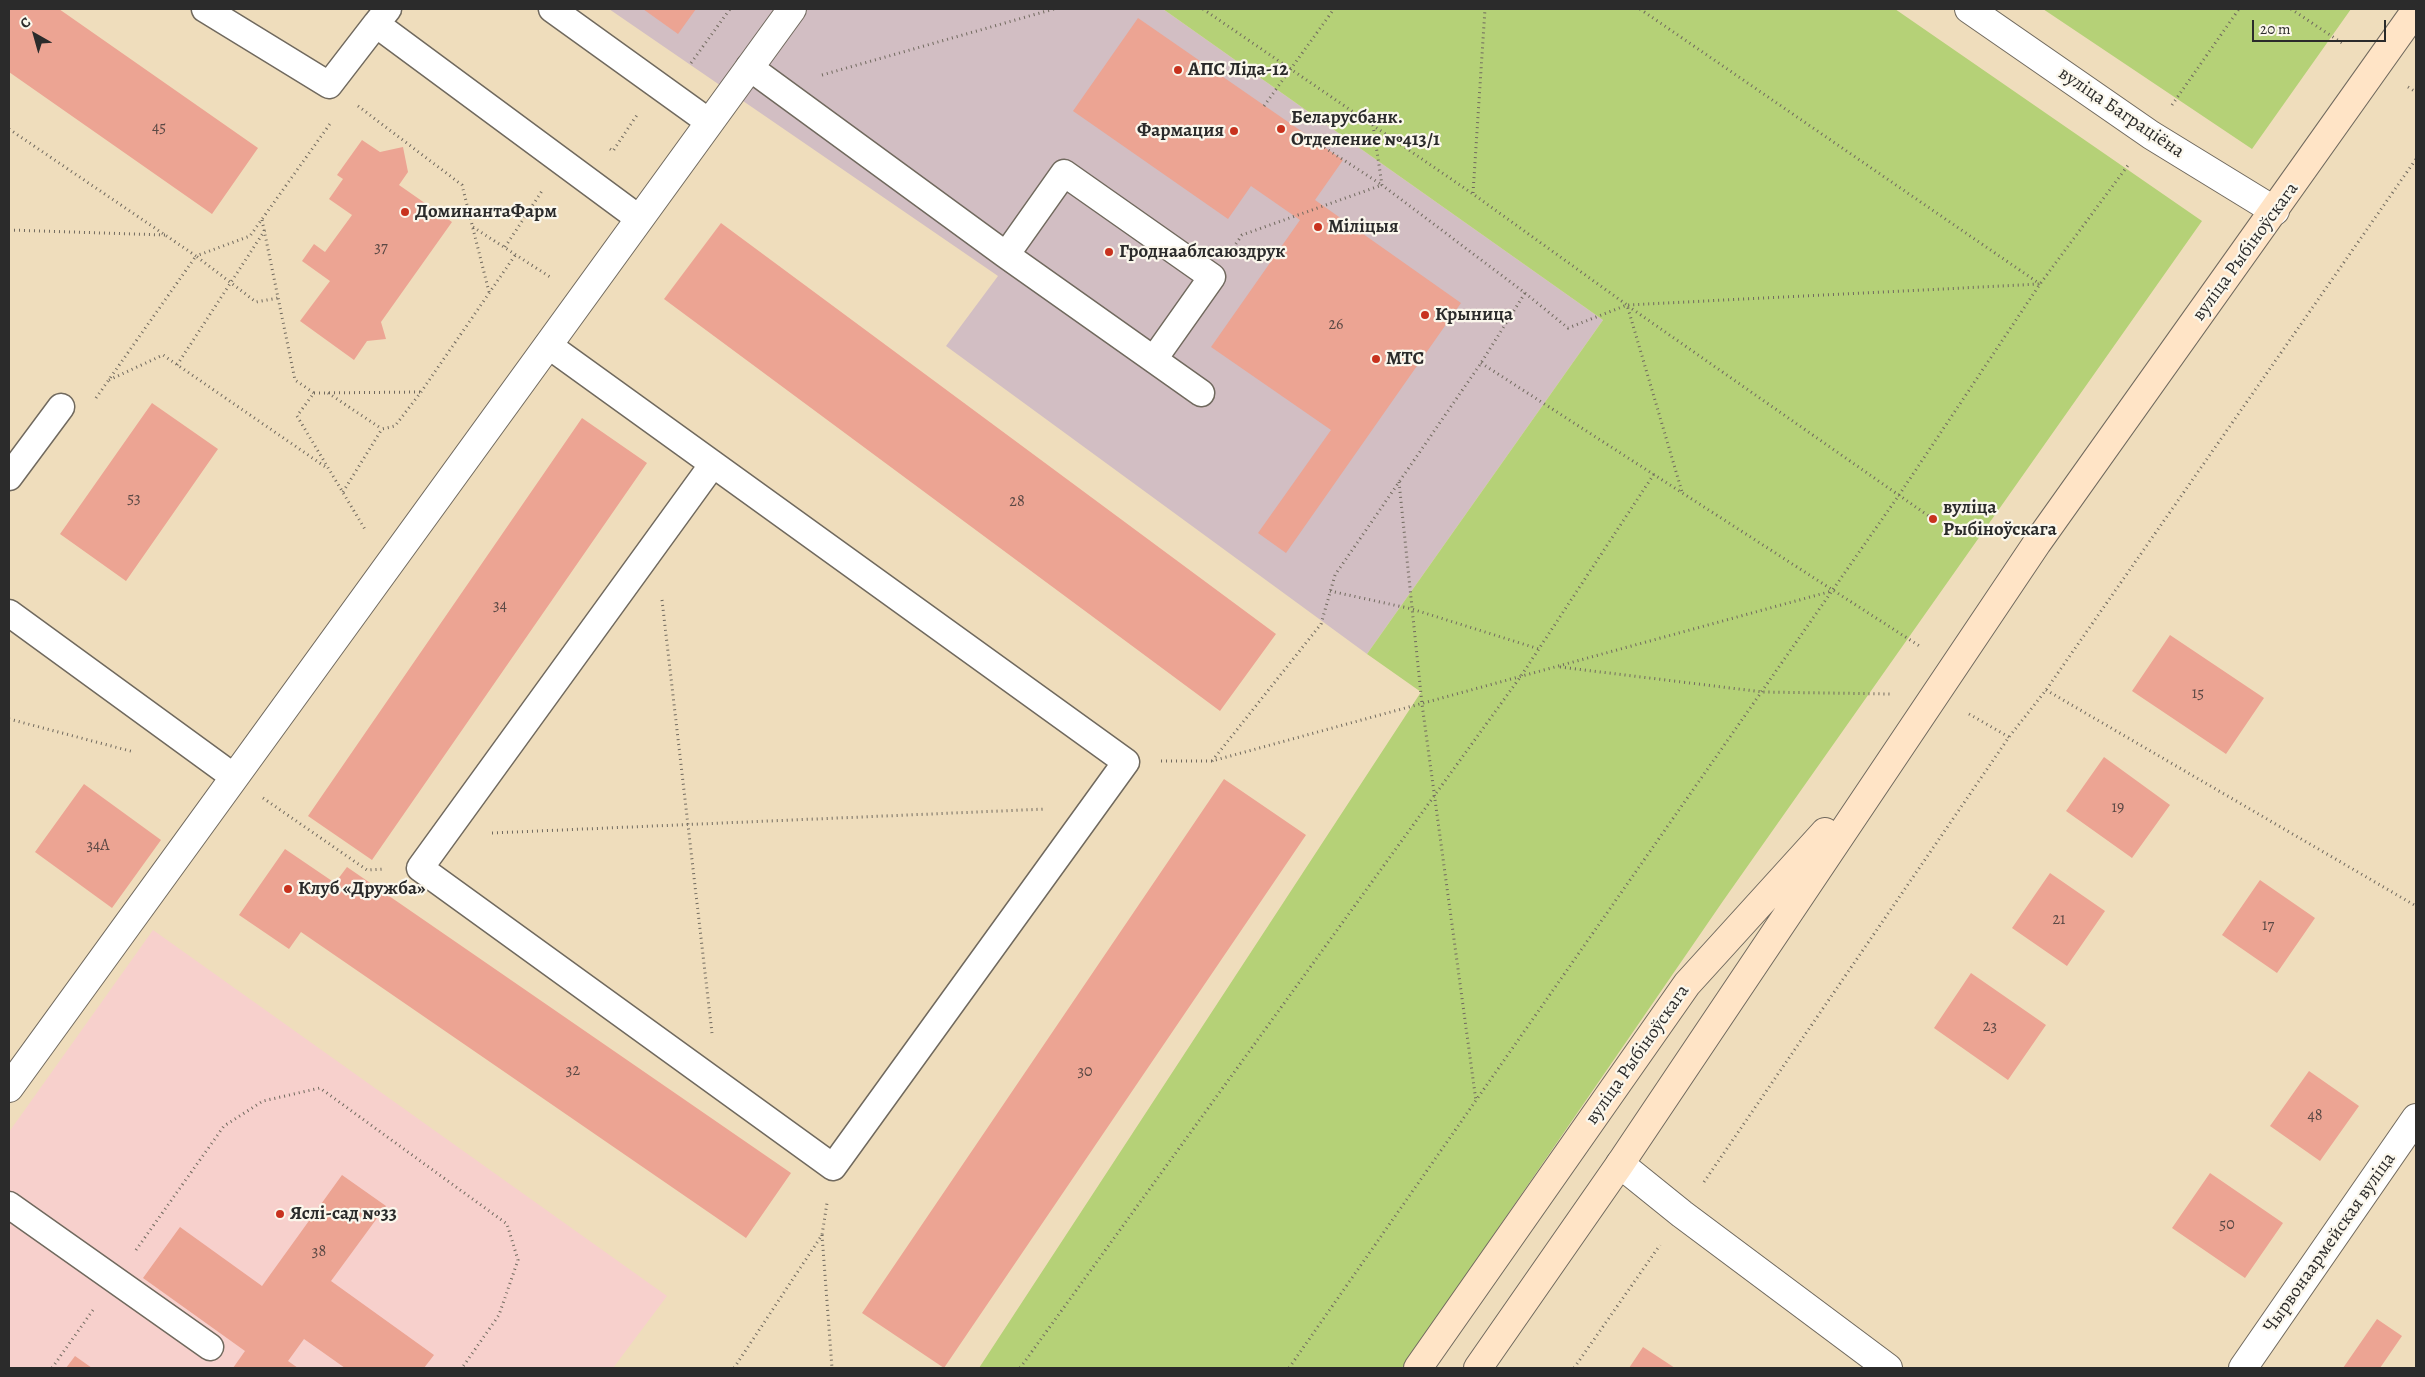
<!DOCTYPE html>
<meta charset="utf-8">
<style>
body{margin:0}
#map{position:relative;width:2425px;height:1377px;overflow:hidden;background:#efddbc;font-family:Alegreya,serif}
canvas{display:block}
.frame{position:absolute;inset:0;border:10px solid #2b2b2b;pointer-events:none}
.north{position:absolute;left:10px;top:10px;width:50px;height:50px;-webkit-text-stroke:4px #fbf7ec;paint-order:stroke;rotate:322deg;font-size:14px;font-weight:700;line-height:20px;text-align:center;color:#2b2b2b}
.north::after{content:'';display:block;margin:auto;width:18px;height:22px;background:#2b2b2b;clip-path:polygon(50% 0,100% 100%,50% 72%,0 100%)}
.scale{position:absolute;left:2252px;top:20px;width:134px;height:22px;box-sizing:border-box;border:2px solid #2b2b2b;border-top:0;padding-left:6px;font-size:15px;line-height:18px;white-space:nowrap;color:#2b2b2b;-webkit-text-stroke:4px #fbf7ec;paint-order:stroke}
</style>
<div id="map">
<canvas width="2425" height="1377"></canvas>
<div class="frame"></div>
<div class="north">С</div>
<div class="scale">20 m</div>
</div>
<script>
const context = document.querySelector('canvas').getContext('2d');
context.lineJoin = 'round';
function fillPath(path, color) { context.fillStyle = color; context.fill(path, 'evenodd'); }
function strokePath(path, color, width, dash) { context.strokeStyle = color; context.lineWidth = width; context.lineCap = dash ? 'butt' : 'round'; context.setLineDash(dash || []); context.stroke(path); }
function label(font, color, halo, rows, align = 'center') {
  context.font = font + ' Alegreya,serif'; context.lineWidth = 4.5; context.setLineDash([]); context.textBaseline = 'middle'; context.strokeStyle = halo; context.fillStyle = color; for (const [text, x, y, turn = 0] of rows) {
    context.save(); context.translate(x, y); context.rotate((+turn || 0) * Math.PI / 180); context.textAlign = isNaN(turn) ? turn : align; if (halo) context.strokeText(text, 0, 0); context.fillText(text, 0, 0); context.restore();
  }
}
fillPath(new Path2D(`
 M153,930L667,1296L613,1368H9V1132Z`), '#f7d0cc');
fillPath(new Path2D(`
 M609,9H1163L1603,320L1367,654L946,346L998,276Z`), '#d2bec3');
fillPath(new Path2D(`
 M1163,9H1895L2202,221L1723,901L1402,1368H979L1421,692L1367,654L1603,320Z
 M2043,9H2351L2252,149Z`), '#b5d177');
fillPath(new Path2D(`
 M9,9H59L258,148L212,214L9,72Z
 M643,9H696L678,34Z
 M1138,18L1343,160L1315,200L1461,303L1286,553L1258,533L1331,430L1211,347L1300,220L1251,186L1228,219L1073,111Z
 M362,140L380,152L403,147L408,172L399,185L452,222L381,322L386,339L367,341L354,360L300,321L330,281L302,261L314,244L325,252L352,215L329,199L343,179L337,175Z
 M721,223L1276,634L1220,711L664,299Z
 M152,403L218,449L126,581L60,534Z
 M582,418L647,463L372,860L308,816Z
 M2170,635L2264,698L2226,754L2132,691Z
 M2104,757L2170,805L2132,858L2066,811Z
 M1224,779L1306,835L944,1368L862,1313Z
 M84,784L161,840L112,908L35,852Z
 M285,849L335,883L347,867L791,1173L746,1238L301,932L289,949L239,915Z
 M2050,873L2105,911L2067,966L2012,928Z
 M2260,880L2315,918L2277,973L2222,935Z
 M1971,973L2046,1025L2008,1080L1934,1028Z
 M2309,1071L2359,1106L2320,1161L2270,1126Z
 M2210,1173L2283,1223L2245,1278L2172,1228Z
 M342,1175L386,1206L331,1281L434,1355L424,1368H345L304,1339L288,1361L298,1368H233L245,1351L143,1278L180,1227L262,1286Z
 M2377,1319L2402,1336L2380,1368H2343Z
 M1643,1347L1675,1368H1629Z
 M75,1356L92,1368H66Z`), '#eca493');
const service = new Path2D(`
 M205,9L329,85L376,24
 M388,9L376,24L637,217
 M552,9L709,122
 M749,67L1006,255L1201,393
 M1006,255L1064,173L1212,277L1154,359
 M548,345L1126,762L833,1167L420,868L713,464
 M9,477L61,407
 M9,613L234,777
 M9,1205L210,1347`);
const minor = new Path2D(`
 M9,1088C268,727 530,368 792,9
 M1620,1164L1682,1214L1888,1368
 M2243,1368L2416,1118`);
const tertiary = new Path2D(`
 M1969,9L2151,135L2275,211`);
const secondary = new Path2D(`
 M1418,1368L1687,984L1825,832
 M1478,1368L1620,1164L2037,543L2416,10`);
strokePath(service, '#70695e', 29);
strokePath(minor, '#70695e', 30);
strokePath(tertiary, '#70695e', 30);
strokePath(secondary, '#70695e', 30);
strokePath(new Path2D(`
 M1203,9L1473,194L1627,305L1682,492
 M1640,9L2040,284
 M2291,9L2345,45
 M691,63L730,9
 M822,75L1054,9
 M2408,87L2416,92
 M2172,105L2239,9
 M358,106L462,185L489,292
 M1264,106L1334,9
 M9,129L196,256L250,236L332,121
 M1316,142L1382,185
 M610,149L613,151L637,115
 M1473,193L1485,9
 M262,220L295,380L314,393L297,416L366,531
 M473,227L550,277
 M9,230L165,235
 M505,247L542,191
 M1233,248L1242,235L1382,185
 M1525,293L1568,328L1627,305L2040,284
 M1628,306L1933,519
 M1481,363L1921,647
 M177,365L265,230
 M109,380L163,355L327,468
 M314,393L421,392
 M328,393L382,429
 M96,398L196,256L256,302L278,298
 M1399,482L1422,704L1476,1101
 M343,492L382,429L395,426L421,392L516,254
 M1330,591L1412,609L1539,649
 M662,600L712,1033
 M1560,667L1763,692L1890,694
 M2046,690L2416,906
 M1969,714L2009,737
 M9,719L134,752
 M1161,761H1212L1832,591
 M1212,761L1321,624L1335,575L1481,363L1525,293L1382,185L1373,125
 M263,798L367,870L384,869
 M492,833L1046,809
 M1704,1182L2009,737L2046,690L2416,159
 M822,1235L832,1368
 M136,1250L224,1126L263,1101L320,1088L507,1224L518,1260L499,1315L462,1368
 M52,1368L93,1310
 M734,1368L822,1235L827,1203
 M1020,1368L1521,676L1654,474
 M1289,1368L1899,495L2040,284L2129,164
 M1574,1368L1660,1245`), '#70695e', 3, [1, 4]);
strokePath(service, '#fff', 26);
strokePath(minor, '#fff', 28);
strokePath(tertiary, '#fff', 28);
strokePath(secondary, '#ffe4c6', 28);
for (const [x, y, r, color] of [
 [1178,70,5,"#c8321e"],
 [1281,129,5,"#c8321e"],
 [1234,131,5,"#c8321e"],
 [405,212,5,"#c8321e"],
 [1318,227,5,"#c8321e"],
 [1109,252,5,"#c8321e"],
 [1425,315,5,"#c8321e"],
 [1376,359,5,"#c8321e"],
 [1933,519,5,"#c8321e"],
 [288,889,5,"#c8321e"],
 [280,1214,5,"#c8321e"]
]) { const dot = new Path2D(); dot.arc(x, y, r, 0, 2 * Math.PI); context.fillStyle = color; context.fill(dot); strokePath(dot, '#fbf7ec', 2); }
label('16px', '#5b4945', null, [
 ["45",159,128],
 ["37",381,248],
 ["26",1336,325],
 ["53",134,499],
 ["28",1017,502],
 ["34",500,606],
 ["15",2198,694],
 ["19",2118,808],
 ["34А",98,846],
 ["21",2059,920],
 ["17",2268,926],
 ["23",1990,1027],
 ["32",573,1071],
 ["30",1085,1072],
 ["48",2315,1116],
 ["50",2227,1225],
 ["38",319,1252]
]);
label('bold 19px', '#2b2b2b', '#fbf7ec', [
 ["АПС Ліда-12",1188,70],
 ["Беларусбанк.",1291,118],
 ["Отделение №413/1",1291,140],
 ["Фармация",1224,131,"right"],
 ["ДоминантаФарм",415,212],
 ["Міліцыя",1328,227],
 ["Гроднааблсаюздрук",1119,252],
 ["Крыница",1435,315],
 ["МТС",1386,359],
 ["вуліца",1943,508],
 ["Рыбіноўскага",1943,530],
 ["Клуб «Дружба»",298,889],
 ["Яслі-сад №33",290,1214]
], 'left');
label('19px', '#2b2b2b', '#fbf7ec', [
 ["вуліца Баграціёна",2121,113,34],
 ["вуліца Рыбіноўскага",2246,252,-54],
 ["вуліца Рыбіноўскага",1638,1055,-55],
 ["Чырвонаармейская вуліца",2330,1243,-55]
]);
</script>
